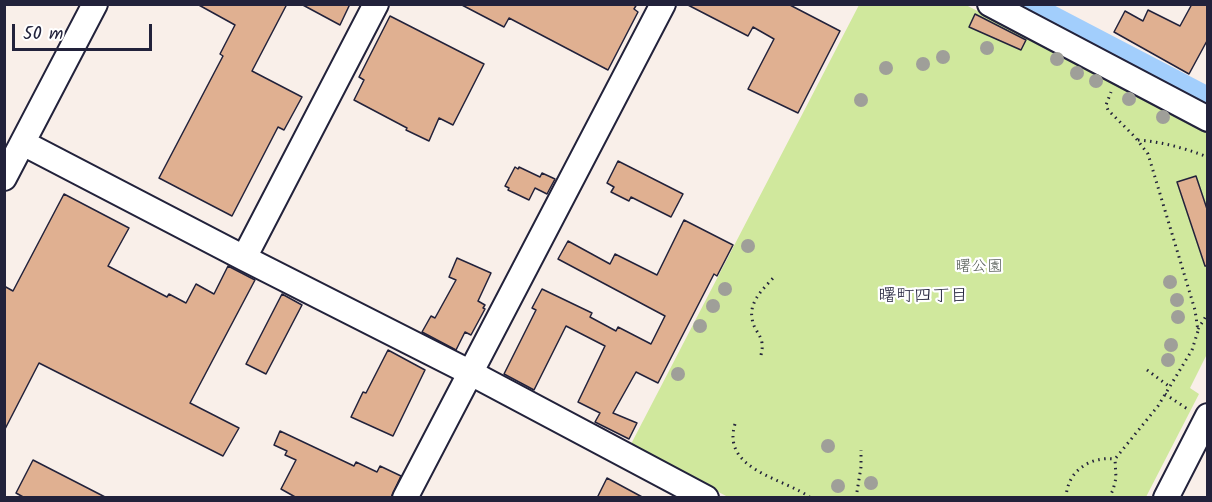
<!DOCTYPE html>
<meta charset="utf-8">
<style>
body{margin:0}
#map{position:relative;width:1212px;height:502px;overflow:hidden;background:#f9efe9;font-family:Kalam,sans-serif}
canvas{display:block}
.frame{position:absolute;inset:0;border:6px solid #22223b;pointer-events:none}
.scale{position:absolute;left:12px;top:24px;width:140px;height:27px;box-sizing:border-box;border:3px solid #22223b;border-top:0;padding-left:8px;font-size:18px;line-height:21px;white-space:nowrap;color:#22223b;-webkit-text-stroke:4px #fff;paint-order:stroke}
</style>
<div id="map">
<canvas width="1212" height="502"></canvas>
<div class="frame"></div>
<div class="scale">50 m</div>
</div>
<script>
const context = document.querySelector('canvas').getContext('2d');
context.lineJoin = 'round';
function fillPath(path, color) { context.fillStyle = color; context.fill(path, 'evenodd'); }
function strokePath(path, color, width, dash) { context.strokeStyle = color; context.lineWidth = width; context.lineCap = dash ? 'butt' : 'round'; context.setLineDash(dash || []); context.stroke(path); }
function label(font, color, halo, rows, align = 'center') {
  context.font = font + ' Kalam,"Klee One",sans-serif'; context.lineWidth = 4.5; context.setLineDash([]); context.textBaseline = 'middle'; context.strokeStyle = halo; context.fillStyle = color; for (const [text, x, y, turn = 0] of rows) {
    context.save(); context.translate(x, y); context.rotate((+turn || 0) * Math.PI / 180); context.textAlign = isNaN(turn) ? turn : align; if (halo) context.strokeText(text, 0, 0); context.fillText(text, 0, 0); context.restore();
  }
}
fillPath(new Path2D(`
 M859,5H966L1207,130V354L1190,388L1199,394L1146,497H728L630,446Z`), '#d0e89d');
strokePath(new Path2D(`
 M1030,4L1208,97`), '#a2cefc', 20);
const building = new Path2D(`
 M197,4H287L252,71L302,97L284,130L278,127L232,216L159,178L223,56L220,54L235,25Z
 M301,4H350L340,25Z
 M460,4H637L634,9L638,12L608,70L509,18L504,27Z
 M686,4H788L840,31L798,113L748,89L774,39L753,27L748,36Z
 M1192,4H1208V39L1189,74L1114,32L1125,11L1143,21L1148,10L1180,26Z
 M975,14L1026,40L1021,50L969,27Z
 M390,16L484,64L453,125L439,118L429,141L406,130L407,128L354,100L364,80L359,77Z
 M618,161L683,194L671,217L631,197L629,201L611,192L614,187L607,183Z
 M515,167L518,169L519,167L540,177L542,173L555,179L547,194L535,188L529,200L508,190L509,188L505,186Z
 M1196,176L1208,212V266H1205L1177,182Z
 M64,194L129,228L108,266L167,297L169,294L186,303L196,284L214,294L228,266L255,280L190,403L239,428L223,456L39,363L4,431V286L13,291Z
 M684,220L733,245L717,276L714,274L658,383L636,372L613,413L637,423L629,439L595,422L600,413L578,402L605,346L566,326L534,390L504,374L536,310L532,308L542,289L592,313L590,317L616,331L618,327L651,344L665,316L558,259L568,241L610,264L615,254L657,275Z
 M457,258L491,273L478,301L485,305L483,308L485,309L471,335L465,332L456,350L422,332L431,316L435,318L456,280L449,277Z
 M282,294L302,305L266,374L246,364Z
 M388,350L425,370L393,436L351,417L363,392L366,393Z
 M280,431L354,466L356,462L377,472L380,466L401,476L391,498H297L281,489L296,460L285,455L287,451L274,445Z
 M33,460L107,498H25L16,493Z
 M607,478L644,498H597Z`);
fillPath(building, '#e0b091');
strokePath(building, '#22223b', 1.5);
const minor = new Path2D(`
 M990,4L1208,119
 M23,143L244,258L469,372L706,498
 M4,178L95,4
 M244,258L376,4
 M405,498L663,4
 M1166,498L1208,416`);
strokePath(minor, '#22223b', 28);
strokePath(new Path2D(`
 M1138,140C1163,142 1184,148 1208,157
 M1198,329L1208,313
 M761,355C766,335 754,334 752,318C749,301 765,287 775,276
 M1147,370L1170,387
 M1165,394L1189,410
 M735,424C721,470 784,478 811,498
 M856,498L861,467V450
 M1066,498C1067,471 1090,456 1115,459
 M1109,498L1113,490L1116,478L1115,459L1158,406L1192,350L1198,331L1195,310L1148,154L1135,137L1108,110L1106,105L1111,92`), '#22223b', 3, [1.5, 4.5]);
strokePath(minor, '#fff', 24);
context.fillStyle = '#9f9f99';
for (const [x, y] of [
 [987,48],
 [943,57],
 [1057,59],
 [923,64],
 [886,68],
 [1077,73],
 [1096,81],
 [1129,99],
 [861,100],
 [1163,117],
 [748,246],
 [1170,282],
 [725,289],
 [1177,300],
 [713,306],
 [1178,317],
 [700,326],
 [1171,345],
 [1168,360],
 [678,374],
 [828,446],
 [871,483],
 [838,486]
]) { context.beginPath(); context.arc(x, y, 7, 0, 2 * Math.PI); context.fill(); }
label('16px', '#565d58', '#fff', [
 ["曙公園",979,268]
]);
label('18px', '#22223b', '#fff', [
 ["曙町四丁目",923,298]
]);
</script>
